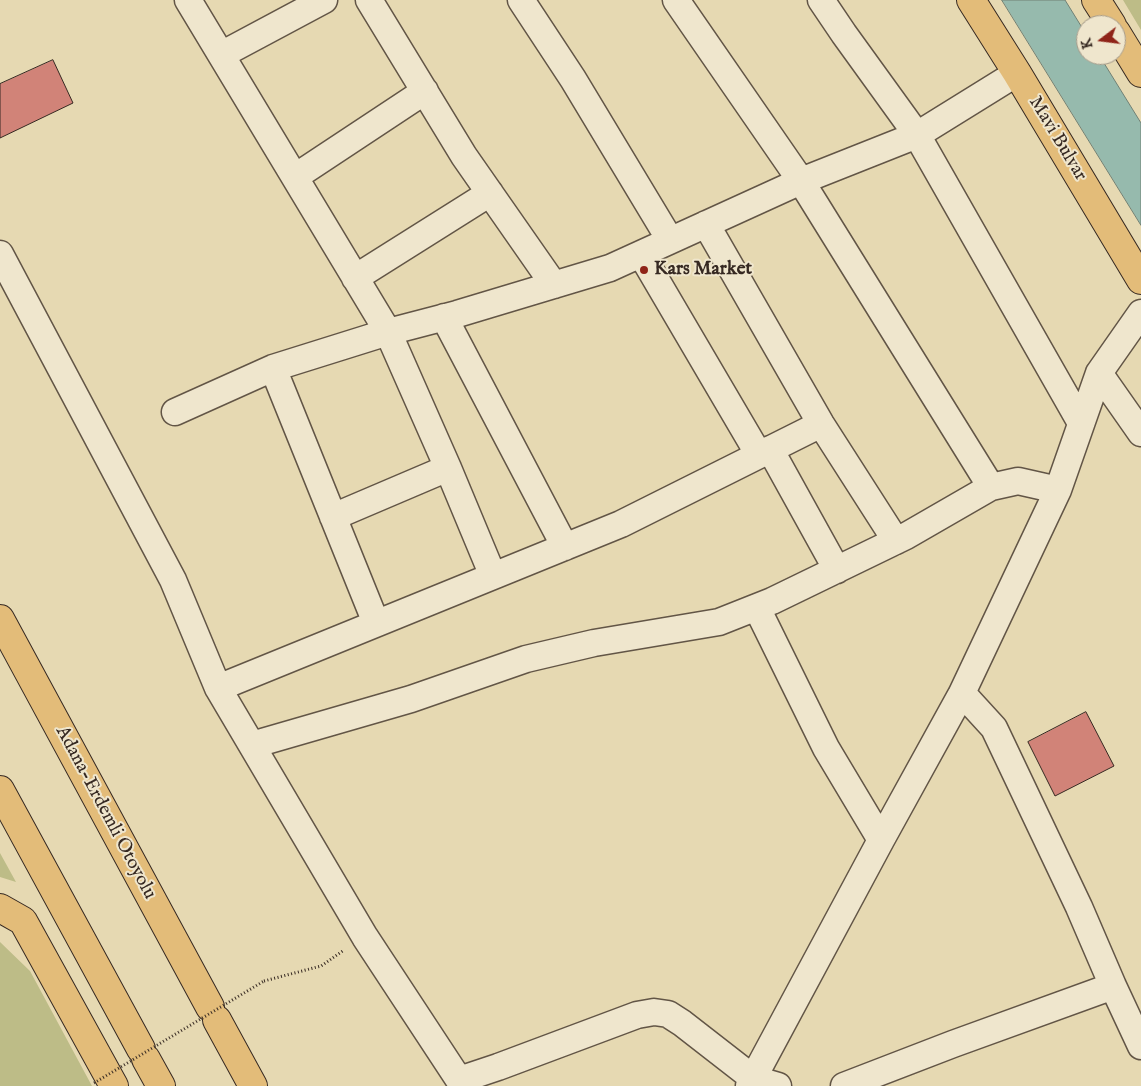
<!DOCTYPE html>
<style>
body{margin:0}
#map{position:relative;width:1141px;height:1086px;overflow:hidden;background:#e6d9b2;font-family:"IM FELL English",serif}
canvas{display:block}
.north{position:absolute;left:1076px;top:15px;width:50px;height:50px;box-sizing:border-box;background:#efe6cd;border:1px solid #a59a89;border-radius:50%;rotate:255deg;font-size:14px;font-weight:700;line-height:20px;text-align:center;color:#362922}
.north::after{content:'';display:block;margin:auto;width:18px;height:22px;background:#8f2418;clip-path:polygon(50% 0,100% 100%,50% 72%,0 100%)}
</style>
<div id="map">
<canvas width="1141" height="1086"></canvas>
<div class="north">K</div>
</div>
<script>
const context = document.querySelector('canvas').getContext('2d');
context.lineJoin = 'round';
function fillPath(path, color) { context.fillStyle = color; context.fill(path, 'evenodd'); }
function strokePath(path, color, width, dash) { context.strokeStyle = color; context.lineWidth = width; context.lineCap = dash ? 'butt' : 'round'; context.setLineDash(dash || []); context.stroke(path); }
function label(font, color, halo, rows, align = 'center') {
  context.font = font + ' "IM FELL English",serif'; context.lineWidth = 4; context.setLineDash([]); context.textBaseline = 'middle'; context.strokeStyle = halo; context.fillStyle = color; for (const [text, x, y, turn = 0] of rows) {
    context.save(); context.translate(x, y); context.rotate((+turn || 0) * Math.PI / 180); context.textAlign = isNaN(turn) ? turn : align; if (halo) context.strokeText(text, 0, 0); context.fillText(text, 0, 0); context.restore();
  }
}
fillPath(new Path2D(`
 M1123,0H1141V30Z
 M0,853L16,882L0,877Z
 M0,942L30,971L92,1086H0Z`), '#bdbc87');
const water = new Path2D(`
 M1002,0H1065L1086,34V55H1099L1141,123V225Z`);
fillPath(water, '#96baad');
strokePath(water, '#708075', 1);
const building = new Path2D(`
 M53,60L73,103L0,138V84Z
 M1086,712L1114,766L1055,796L1028,742Z`);
fillPath(building, '#d18378');
strokePath(building, '#362922', 1);
const street = new Path2D(`
 M188,0L388,332L448,468L493,576
 M369,0L464,156L554,285
 M521,0L573,79L670,240
 M676,0L801,181L991,487
 M821,0L844,34L917,135L1081,423
 M221,55L324,0
 M295,177L425,91
 M706,224L821,424L896,541
 M0,254L173,580L218,688L365,937L463,1086
 M641,254L759,455
 M355,278L490,193
 M444,317L565,547
 M273,368L376,623
 M1099,373L1141,433
 M175,412L273,368L388,332L457,314L610,268L801,181L917,135L1017,73
 M770,449L837,570
 M333,517L448,468
 M757,608L826,748L881,840
 M218,688L621,524L821,424
 M962,693L994,728L1079,907L1113,986L1141,1046
 M252,745L411,699L526,659L594,643L719,622L772,601L906,536L991,487L1018,481L1058,490
 M459,1080L498,1067L637,1015L654,1012L668,1014L682,1023L754,1079L778,1086
 M749,1086L881,840L962,693L1058,490L1099,373L1141,313
 M844,1086L953,1044L1113,986`);
const primary = new Path2D(`
 M971,0L1017,73L1141,280
 M1096,0L1112,25
 M1116,32L1141,73`);
const highway = new Path2D(`
 M0,619L210,1007
 M0,790L141,1049
 M0,908L23,921L114,1086
 M217,1020L253,1086
 M146,1059L161,1086`);
strokePath(street, '#625546', 29);
strokePath(primary, '#362922', 30);
strokePath(highway, '#362922', 30);
strokePath(new Path2D(`
 M264,981L321,966L344,950`), '#362922', 3, [1, 2.5]);
strokePath(street, '#efe6cd', 26);
strokePath(primary, '#e3bc79', 28);
strokePath(highway, '#e3bc79', 28);
strokePath(new Path2D(`
 M94,1083L264,981`), '#362922', 3, [1, 2.5]);
for (const [x, y, r, color] of [
 [644,270,5,"#8f2418"]
]) { const dot = new Path2D(); dot.arc(x, y, r, 0, 2 * Math.PI); context.fillStyle = color; context.fill(dot); strokePath(dot, '#efe6cd', 2); }
label('19px', '#362922', '#efe6cd', [
 ["Mavi Bulvar",1057,139,59],
 ["Adana-Erdemli Otoyolu",105,813,62]
]);
label('bold 19px', '#362922', '#efe6cd', [
 ["Kars Market",654,270]
], 'left');
</script>
